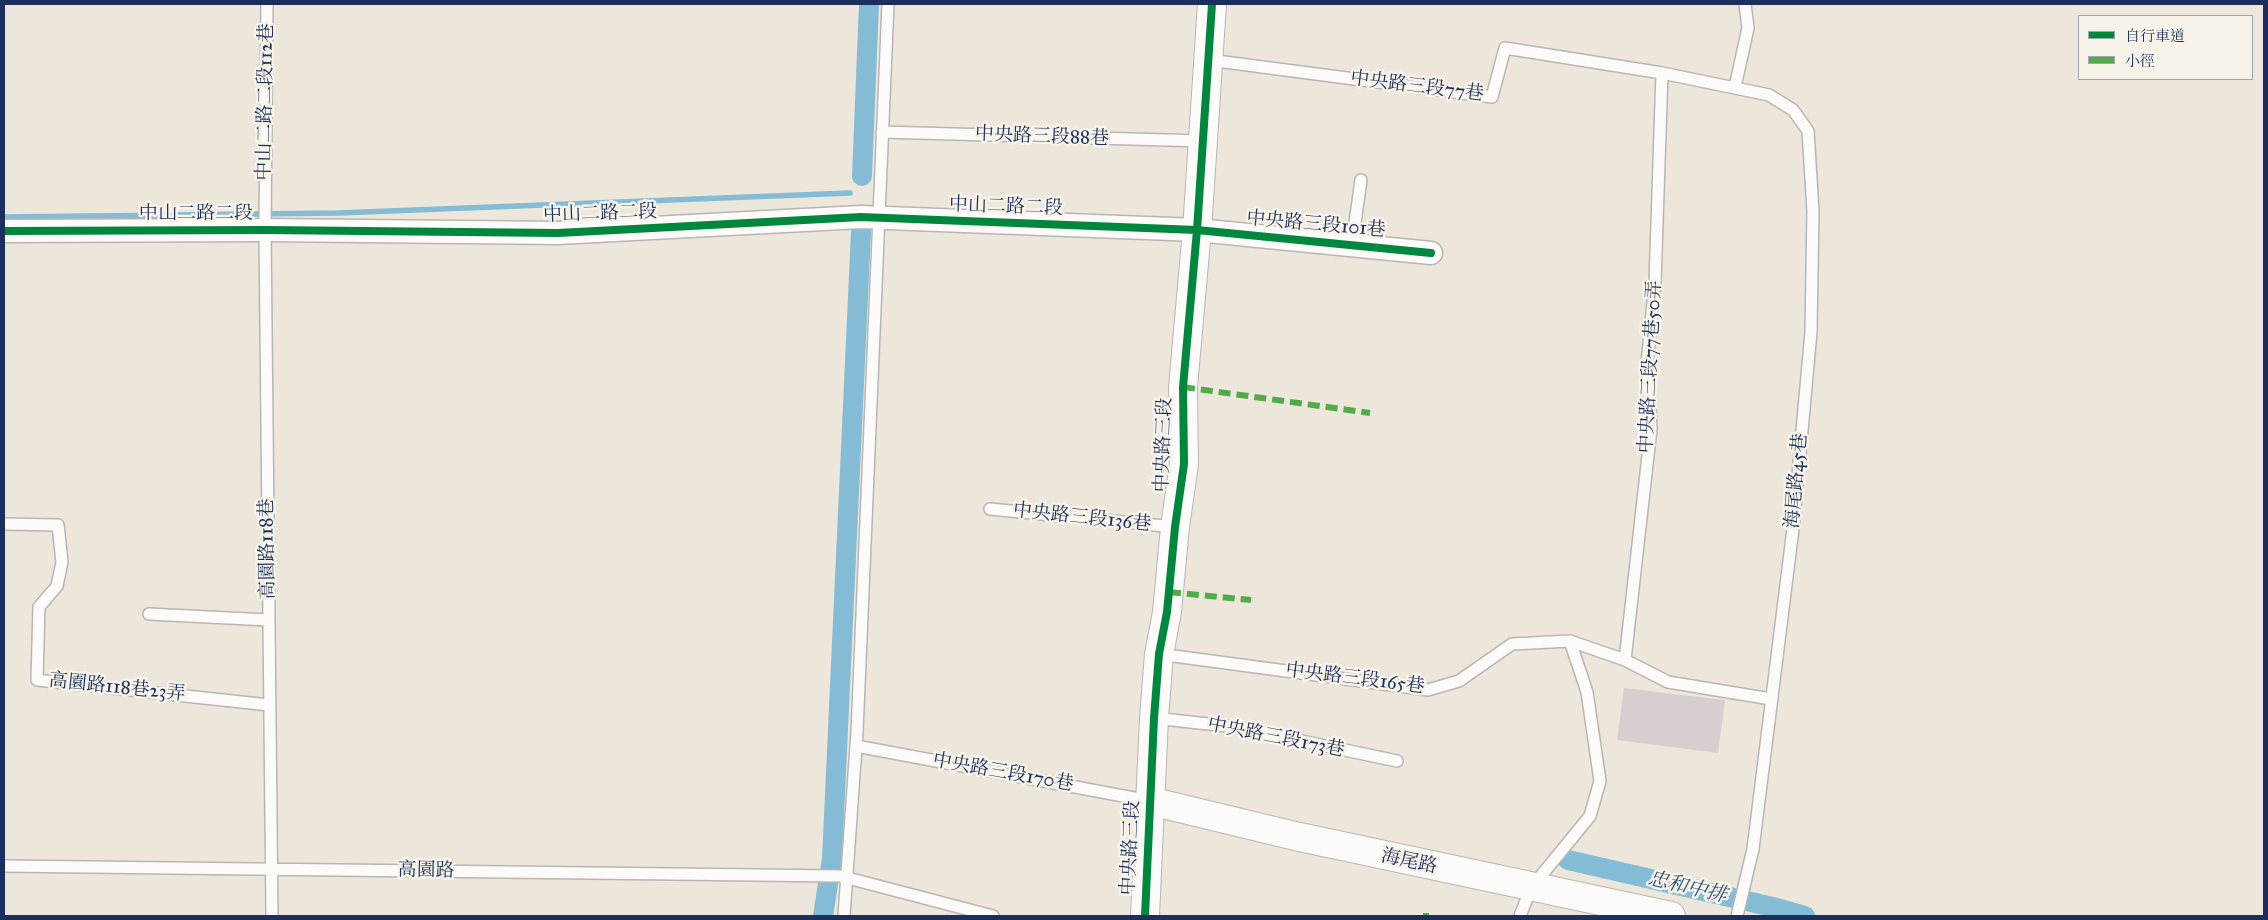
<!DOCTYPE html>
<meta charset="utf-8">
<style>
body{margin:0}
#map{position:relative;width:2268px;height:920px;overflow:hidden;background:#ece6db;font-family:"IM FELL Great Primer","Noto Serif TC",serif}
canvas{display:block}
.frame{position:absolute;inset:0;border:5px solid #1b2f5e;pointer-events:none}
.legend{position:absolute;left:2078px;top:15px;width:175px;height:65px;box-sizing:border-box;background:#f7f3e8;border:1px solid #9fa5b1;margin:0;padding:6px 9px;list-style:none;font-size:15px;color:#1b2f5e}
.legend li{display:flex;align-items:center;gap:10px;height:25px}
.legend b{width:25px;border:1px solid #9fa5b1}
</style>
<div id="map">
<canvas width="2268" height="920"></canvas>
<div class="frame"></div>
<ul class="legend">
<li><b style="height:6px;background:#00873e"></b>自行車道</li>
<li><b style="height:6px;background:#52ab49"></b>小徑</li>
</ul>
</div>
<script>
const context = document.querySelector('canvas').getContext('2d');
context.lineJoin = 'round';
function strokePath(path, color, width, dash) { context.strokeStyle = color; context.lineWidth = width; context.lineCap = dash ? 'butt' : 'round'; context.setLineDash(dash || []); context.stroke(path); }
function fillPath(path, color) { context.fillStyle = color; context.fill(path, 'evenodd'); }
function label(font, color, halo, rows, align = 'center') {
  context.font = font + ' "IM FELL Great Primer","Noto Serif TC",serif'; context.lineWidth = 5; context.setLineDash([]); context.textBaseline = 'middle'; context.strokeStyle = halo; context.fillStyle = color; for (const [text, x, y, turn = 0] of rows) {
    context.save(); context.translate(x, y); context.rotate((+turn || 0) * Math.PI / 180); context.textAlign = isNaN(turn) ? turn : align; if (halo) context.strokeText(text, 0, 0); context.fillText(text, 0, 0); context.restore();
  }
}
strokePath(new Path2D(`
 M4,217L338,213L850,193`), '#84bcd5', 5.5);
strokePath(new Path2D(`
 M862,176L869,4
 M1568,860L1777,908L1805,916
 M823,916L832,859L861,232`), '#84bcd5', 20);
fillPath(new Path2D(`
 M1624,688L1725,700L1718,753L1617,740Z`), '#d7ced0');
const lane = new Path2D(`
 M267,4L265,230L272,916
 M1209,60L1492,97L1505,48L1662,73L1769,95L1793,110L1808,131L1813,211L1811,332L1793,529L1753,849L1737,916
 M1735,87L1748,28L1745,4
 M882,132L1203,141
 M1352,244L1361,180
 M990,509L1175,527
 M4,524L58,525L62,562L57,586L39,607L37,680L269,705
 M149,614L268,620
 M1159,654L1428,690L1459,681L1512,644L1570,641L1625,660L1668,682L1771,699
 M1625,660L1651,429L1647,364L1655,283L1662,73
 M1154,718L1235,727L1397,761
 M856,746L1150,801
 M4,866L840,876L993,916
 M844,916L857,732L888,4
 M1520,916L1531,888L1590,816L1600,781L1587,692L1570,641`);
const street = new Path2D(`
 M4,231L265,230L558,233L861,217L1197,230L1431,253`);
const secondary = new Path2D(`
 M1150,801L1295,836L1671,916
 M1145,916L1154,718L1159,654L1167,612L1175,527L1184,464L1183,387L1197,230L1212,4`);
strokePath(lane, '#b8b6b3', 14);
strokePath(street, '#b8b6b3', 25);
strokePath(secondary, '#b8b6b3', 30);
strokePath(lane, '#fcfbfa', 11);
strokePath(street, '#fcfbfa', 22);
strokePath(secondary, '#fcfbfa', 28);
strokePath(new Path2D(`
 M1183,387L1370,413
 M1169,592L1251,600
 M1426,916V913`), '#52ab49', 6, [12, 6]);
strokePath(new Path2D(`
 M4,231L265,230L558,233L861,217L1197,230L1431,253
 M1145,916L1154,718L1159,654L1167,612L1175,527L1184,464L1183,387L1197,230L1212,4`), '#00873e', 8);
label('19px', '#1b2f5e', '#f7f3e8', [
 ["中央路三段77巷",1417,87,7],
 ["中山二路二段112巷",266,102,-89],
 ["中央路三段88巷",1042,137,2],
 ["中山二路二段",1006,207,2],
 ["中山二路二段",196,214],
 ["中山二路二段",600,214,-2],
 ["中央路三段101巷",1316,225,5],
 ["中央路三段77巷50弄",1651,367,-87],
 ["中央路三段",1164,445,-88],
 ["海尾路45巷",1797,481,-85],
 ["中央路三段136巷",1082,518,6],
 ["高園路118巷",268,549,-91],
 ["中央路三段165巷",1355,679,7],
 ["高園路118巷23弄",117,688,6],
 ["中央路三段173巷",1276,738,11],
 ["中央路三段170巷",1003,773,10],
 ["中央路三段",1131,848,-87],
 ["海尾路",1409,862,12],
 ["高園路",426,871,1]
]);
label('italic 20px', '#2d5481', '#f7f3e8', [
 ["忠和中排",1687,888,13]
]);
</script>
